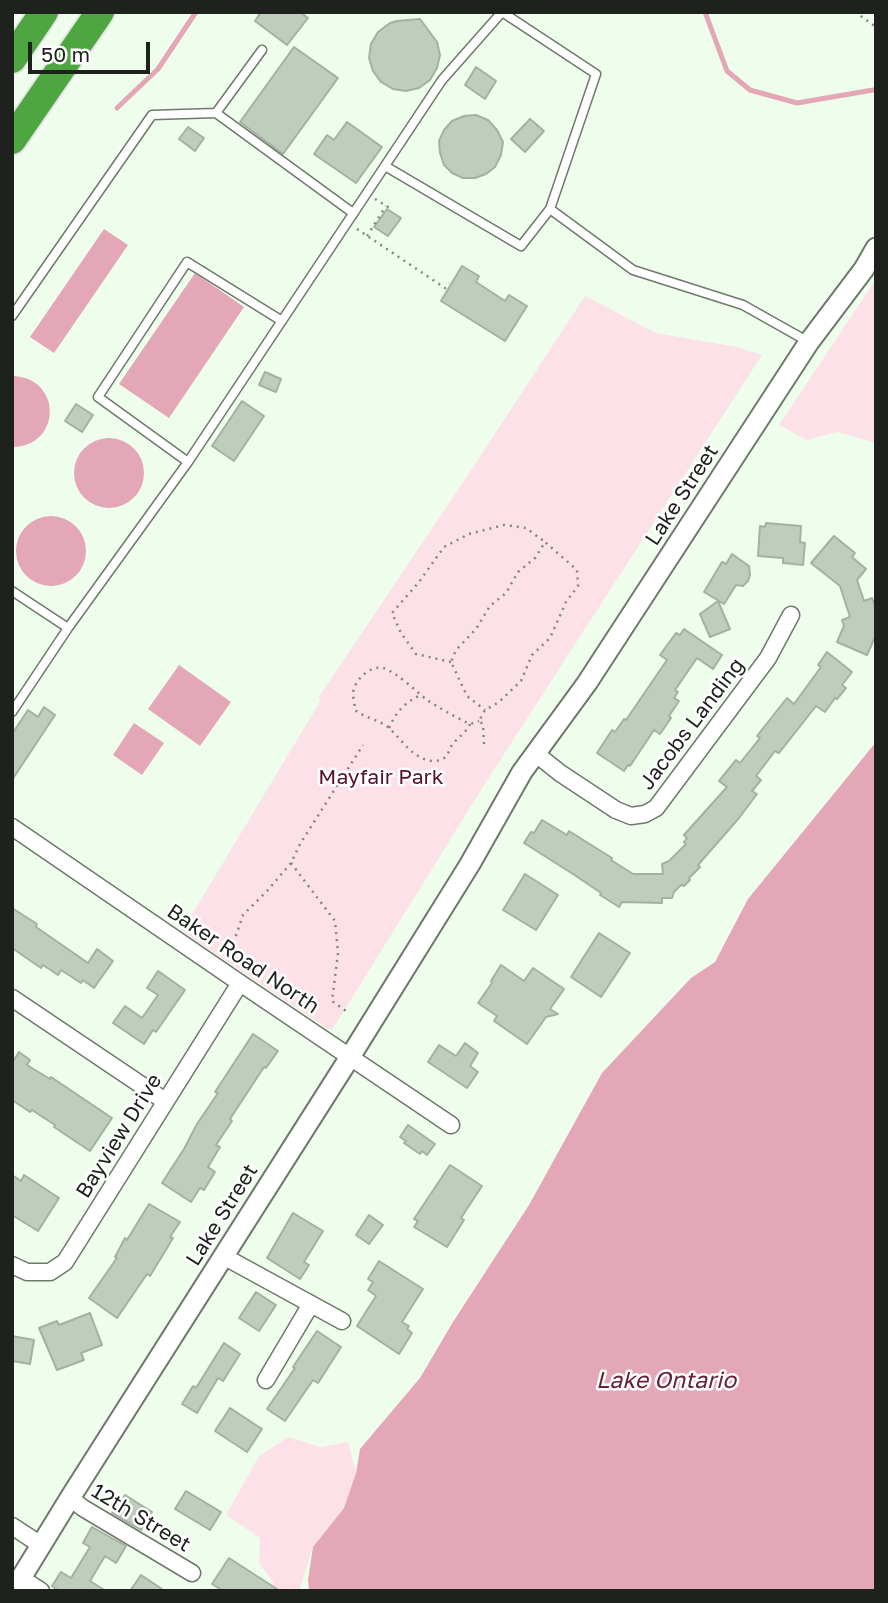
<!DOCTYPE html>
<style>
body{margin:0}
#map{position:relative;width:888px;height:1603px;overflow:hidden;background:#effded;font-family:"Golos Text",sans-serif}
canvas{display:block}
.frame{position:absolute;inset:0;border:14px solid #1d221c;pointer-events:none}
.scale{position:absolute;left:28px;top:42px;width:122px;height:32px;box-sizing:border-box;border:4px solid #1d221c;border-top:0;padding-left:9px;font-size:21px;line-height:24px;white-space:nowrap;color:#1d221c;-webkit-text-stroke:5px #fff;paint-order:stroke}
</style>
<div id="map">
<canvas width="888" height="1603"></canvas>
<div class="frame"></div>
<div class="scale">50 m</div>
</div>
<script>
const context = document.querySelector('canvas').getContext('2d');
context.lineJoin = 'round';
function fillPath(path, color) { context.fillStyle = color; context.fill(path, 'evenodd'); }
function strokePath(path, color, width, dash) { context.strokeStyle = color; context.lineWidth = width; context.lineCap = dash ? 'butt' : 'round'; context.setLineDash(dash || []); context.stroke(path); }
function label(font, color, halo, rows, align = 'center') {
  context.font = font + ' "Golos Text",sans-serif'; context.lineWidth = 5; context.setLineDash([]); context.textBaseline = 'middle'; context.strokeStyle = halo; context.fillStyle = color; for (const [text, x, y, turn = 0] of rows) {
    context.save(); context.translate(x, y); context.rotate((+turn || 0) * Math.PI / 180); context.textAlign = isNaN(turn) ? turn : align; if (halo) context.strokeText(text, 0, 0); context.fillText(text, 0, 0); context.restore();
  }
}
fillPath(new Path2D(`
 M876,279V443L838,432L807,440L779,425Z
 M585,296L656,333L737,347L762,355L486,782L332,1030L328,1029L182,931L321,700L318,698L468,475Z
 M288,1437L321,1447L348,1442L356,1473L344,1508L313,1547L299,1591H268L274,1583L259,1563L260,1538L226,1515L259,1456Z`), '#fde1e8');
fillPath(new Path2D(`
 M104,229L128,245L54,353L30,337Z
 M195,273L244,307L169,418L119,384Z
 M12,376C63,377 62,447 12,447Z
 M74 473a35 35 0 1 1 70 0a35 35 0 1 1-70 0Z
 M16 551a35 35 0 1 1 70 0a35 35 0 1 1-70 0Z
 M179,665L231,702L200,746L148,709Z
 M134,723L164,743L142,775L113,755Z
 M876,742V1591H309L308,1580L313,1547L344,1508L356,1473L360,1449L420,1378L453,1322L529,1205L602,1073L691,978L715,962L748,899Z`), '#e3a7b7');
strokePath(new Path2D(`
 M705,12L727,71L750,90L797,103L873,90H876
 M117,108L158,69L196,12`), '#e3a7b7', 5);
const building = new Path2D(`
 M261,12H300L308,18L287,45L255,21Z
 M420,19L437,42L440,55L437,68L430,80L419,88L406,91L393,89L381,82L373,71L369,58L371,44L378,32L390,23L397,21Z
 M294,47L338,78L283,154L240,122Z
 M476,67L496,81L485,99L465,85Z
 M476,115L488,120L497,130L503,142L501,155L495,167L486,174L475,178H463L452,173L444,165L440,153L439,141L444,130L452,121L464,116Z
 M530,119L544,131L525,152L511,139Z
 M347,122L382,147L356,183L314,154L327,135L334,140Z
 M188,127L204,138L195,151L179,139Z
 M387,209L401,218L388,236L374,227Z
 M462,266L479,276L476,282L505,301L509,295L527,306L505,341L441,301Z
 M265,372L281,379L276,392L259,385Z
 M242,401L264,416L234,461L212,446Z
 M76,404L93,415L82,432L65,421Z
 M766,523L801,526L800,542L805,543L803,565L783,563V558L758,556L760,526L765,527Z
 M834,536L855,553L852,557L866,569L857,580L864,601L872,598L876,608V635L867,655L837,642L844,626L842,620L850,617L840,586L811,563Z
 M732,554L749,566L750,575L748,581L743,586L736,585L724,604L704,592L722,562L726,564Z
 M718,601L730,629L710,637L700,614Z
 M684,629L722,655L713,669L697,658L675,690L678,692L674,698L679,701L669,716L671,718L660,734L654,730L630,766L628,765L624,771L597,753L612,730L615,732L624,719L626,720L667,660L660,655L676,633L680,635Z
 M827,652L852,672L842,685L846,688L837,699L835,698L825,712L816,706L779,753L775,751L756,776L761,780L752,791L757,794L739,818L698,865L700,867L689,878L690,880L684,886L681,885L674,892L672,898H662V903L622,902L619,907L600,895L601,893L573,874L524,843L531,832L534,833L542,820L567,835L569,831L612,858L611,860L633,874H663L662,864L669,861L686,844L684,842L687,838L684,835L727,787L719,781L736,760L740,763L760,738L757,736L787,698L794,704L821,667L818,665Z
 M44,707L55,715L12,780V734L28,710L38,717Z
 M525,874L558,895L536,930L503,910Z
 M12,908L37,924L36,927L88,963L97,949L113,961L94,988L83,980L81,983L61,970L58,975L43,965L41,968L12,948Z
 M599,933L630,953L601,997L571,977Z
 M501,965L524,981L533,968L564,989L550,1009L558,1014L546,1017L527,1044L494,1021L497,1016L478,1003L492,983L491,981Z
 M158,971L185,990L156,1032L153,1030L144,1044L113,1023L125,1006L142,1018L158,995L147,988Z
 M253,1034L278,1051L266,1068L264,1067L230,1119L232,1121L216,1145L220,1147L208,1167L215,1172L204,1190L200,1188L191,1202L162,1183L184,1149L197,1124L218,1093L215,1092Z
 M465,1043L478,1053L470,1066L478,1072L467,1088L428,1062L439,1045L456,1056Z
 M19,1052L30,1060L27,1065L50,1079L51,1077L112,1118L90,1151L54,1127L55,1125L32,1110L30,1112L12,1100V1063Z
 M408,1125L435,1144L427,1155L422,1151L420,1154L404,1143L406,1141L400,1137Z
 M450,1165L482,1186L461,1218L464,1220L447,1247L414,1227L418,1221L414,1219Z
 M12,1175L21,1181L24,1175L59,1198L38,1231L12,1215Z
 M149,1204L180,1222L170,1237L173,1238L150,1276L147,1274L117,1318L89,1298L117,1258L115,1257L125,1238L127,1240Z
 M293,1213L323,1231L304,1262L309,1265L300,1279L267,1258Z
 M369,1215L383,1225L369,1244L356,1235Z
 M379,1261L423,1289L402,1322L409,1326L407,1329L412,1333L399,1354L357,1326L376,1296L368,1290L373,1282L368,1279Z
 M256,1292L276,1305L259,1331L239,1318Z
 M90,1313L102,1345L81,1353L84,1360L57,1370L39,1328L57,1321L59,1325Z
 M317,1331L341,1347L318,1383L313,1380L285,1421L267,1409L295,1368L293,1367Z
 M12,1336L34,1340L30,1364L12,1361Z
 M224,1343L240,1354L223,1381L218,1378L197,1413L182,1404L193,1386L196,1388Z
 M230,1408L262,1429L247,1452L215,1431Z
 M186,1491L221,1512L210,1530L175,1509Z
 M125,1495L152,1512L141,1530L112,1513L120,1499L122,1500Z
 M92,1527L126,1546L116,1563L105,1556L90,1581L106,1591H59L52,1586L61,1572L71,1578L90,1547L83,1543Z
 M229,1558L280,1591H223L212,1584Z
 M141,1575L165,1591H130Z`);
fillPath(building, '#c0cdbe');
strokePath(building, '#a4b1a2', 2);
const service = new Path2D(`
 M502,12L596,74L550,209
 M262,50L216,113L353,213
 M385,166L521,246L550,209L633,270L743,305L807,341
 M12,316L152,115L216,113
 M188,462L98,397L187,262L282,321
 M12,591L68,628
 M12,712L68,628L188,462L442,80L502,12`);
const minor = new Path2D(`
 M535,753L560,773L616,810L631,816L645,814L656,808L768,658L791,615
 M12,827L240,983L451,1125
 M12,998L165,1101
 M223,1256L342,1321
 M12,1265L27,1272H50L65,1262L240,983
 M266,1380L311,1304
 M70,1498L83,1508L192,1573
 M12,1526L41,1545
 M21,1578L41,1591`);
const tertiary = new Path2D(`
 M13,1591L70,1498L350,1057L470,864L522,772L587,683L809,342L864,269L876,248`);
const motorway = new Path2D(`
 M12,59L44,12
 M12,140L100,12`);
strokePath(service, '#6e796c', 11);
strokePath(minor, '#6e796c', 19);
strokePath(tertiary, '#6e796c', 23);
strokePath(motorway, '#e4e4e4', 32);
strokePath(new Path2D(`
 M855,12L876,27
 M375,199L393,210
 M357,229L445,288L449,283
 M367,236L386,206
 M451,662L416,654L401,633L392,613L419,582L444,547L469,534L504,525L526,528L545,542
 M470,724C466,733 458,737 452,745C450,748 449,752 447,755C444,760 438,761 432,761C412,758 403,741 389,728C380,720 365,718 355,710C355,705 353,698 353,694C354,680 370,665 383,668C395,671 417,692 427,700C441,709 455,717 470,724L479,721
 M389,728C396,712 405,702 421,695
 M484,744L483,724L479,721L485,710L499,702L521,681L532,655L550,638L566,602L578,586L577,570L545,542L535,558L518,572L506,593L490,606L476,629L456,650L451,662L467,696L485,710
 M291,863L335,921L338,953L332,1001L346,1011
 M229,956L243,915L268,890L291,863L300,844L363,745`), '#7f897e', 2.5, [2, 5]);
strokePath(service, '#fff', 8);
strokePath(minor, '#fff', 16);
strokePath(tertiary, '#fff', 19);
strokePath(motorway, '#4da63f', 28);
label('21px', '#1d221c', '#fff', [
 ["Lake Street",682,495,-57],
 ["Jacobs Landing",692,724,-53],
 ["Baker Road North",243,959,34],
 ["Bayview Drive",119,1136,-58],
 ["Lake Street",222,1215,-58],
 ["12th Street",141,1518,31]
]);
label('21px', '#57112d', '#fff', [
 ["Mayfair Park",381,777]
]);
label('italic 23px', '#68223b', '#fff', [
 ["Lake Ontario",666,1381]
]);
</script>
